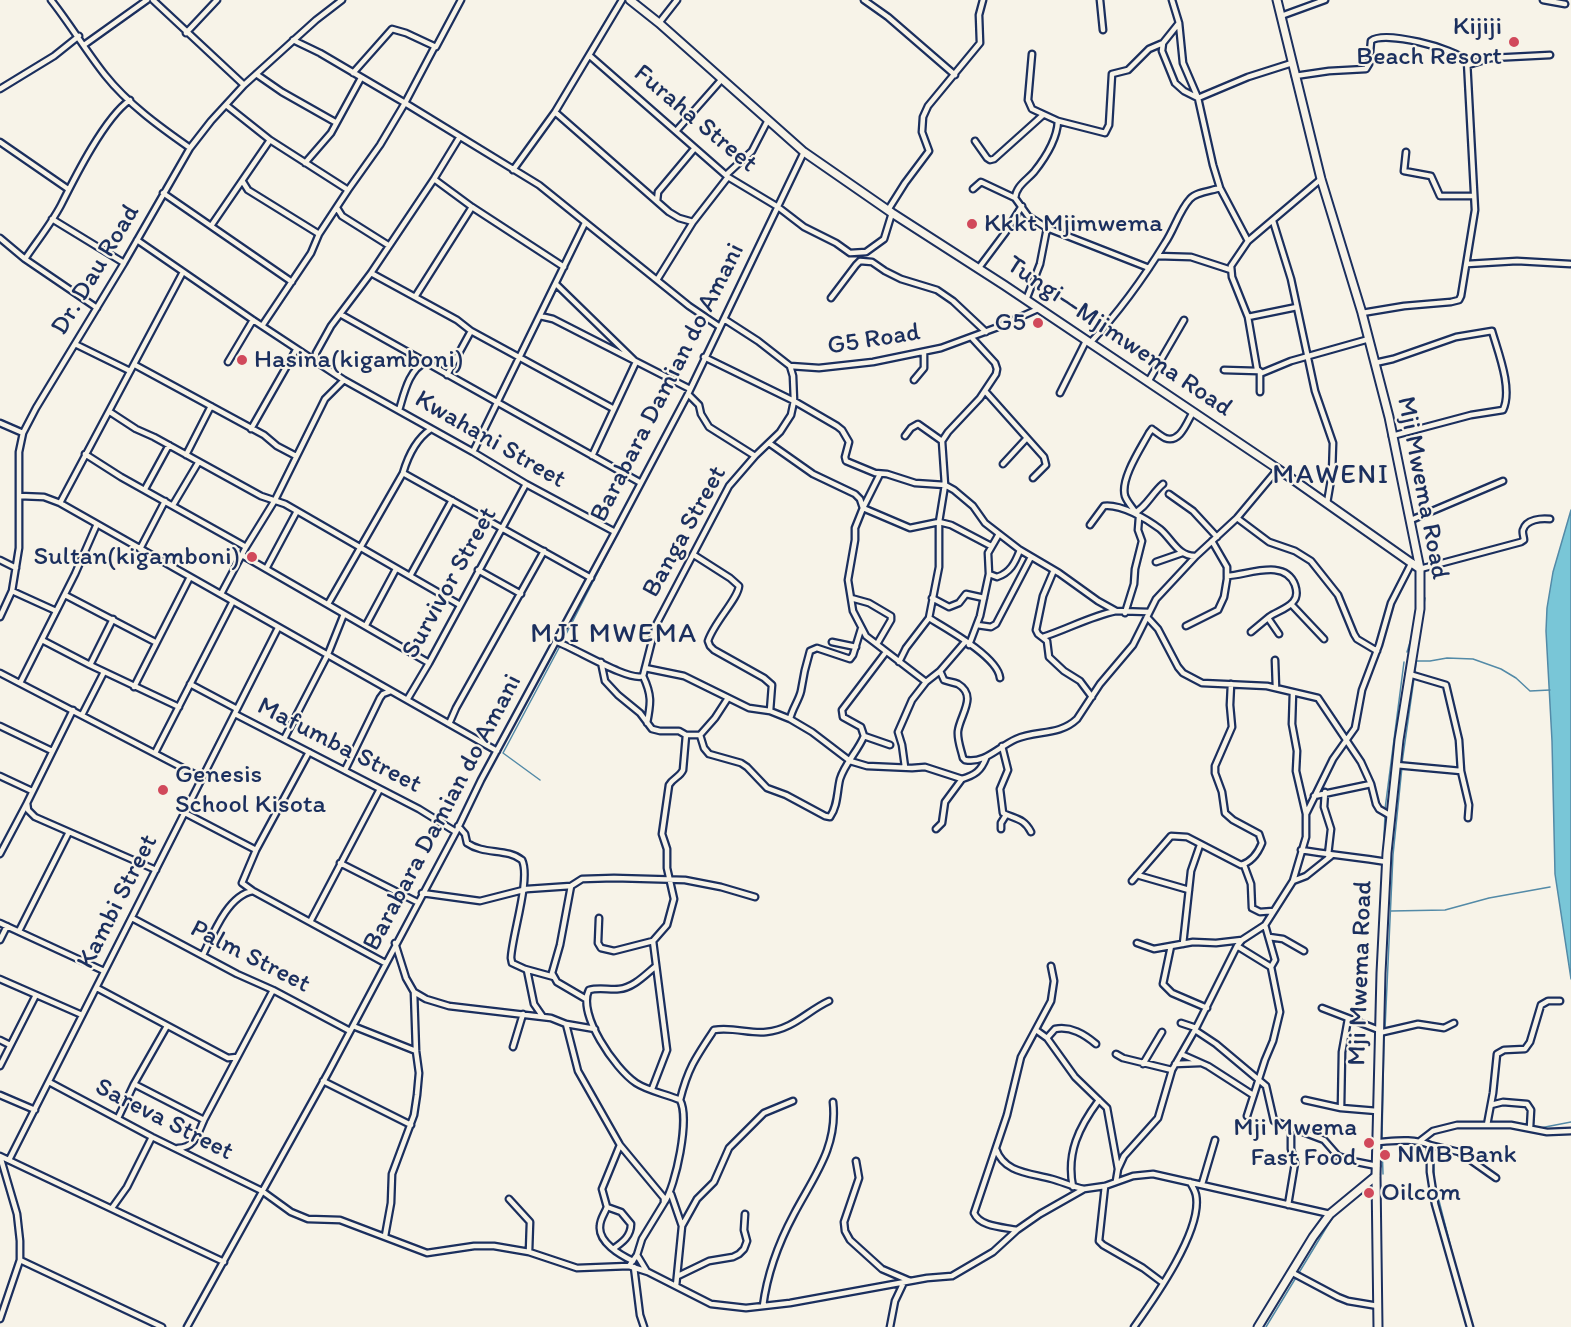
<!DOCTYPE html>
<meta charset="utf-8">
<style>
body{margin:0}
canvas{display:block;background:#f7f3e8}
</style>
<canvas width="1571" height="1327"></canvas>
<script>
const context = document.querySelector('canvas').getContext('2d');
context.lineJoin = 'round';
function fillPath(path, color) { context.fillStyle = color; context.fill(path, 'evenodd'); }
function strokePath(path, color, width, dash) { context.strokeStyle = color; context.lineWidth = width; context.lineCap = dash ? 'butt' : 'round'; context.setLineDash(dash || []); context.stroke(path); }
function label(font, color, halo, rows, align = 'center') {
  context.font = font + ' Itim,sans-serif'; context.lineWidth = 4.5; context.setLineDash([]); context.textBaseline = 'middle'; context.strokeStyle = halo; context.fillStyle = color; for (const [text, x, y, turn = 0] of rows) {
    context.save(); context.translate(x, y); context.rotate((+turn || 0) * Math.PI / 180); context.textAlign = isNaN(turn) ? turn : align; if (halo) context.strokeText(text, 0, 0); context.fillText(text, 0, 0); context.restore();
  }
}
const water = new Path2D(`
 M1571,510V979L1555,874L1552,741L1546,631L1547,608L1553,572Z`);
fillPath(water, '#79c6d7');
strokePath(water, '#538aa7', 1.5);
strokePath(new Path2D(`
 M1423,609L1425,598
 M562,642L675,422
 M1407,652L1412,636
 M1417,661H1430L1447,658L1473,659L1501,669L1516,678L1530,691L1550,690
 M1415,674L1416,662
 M1402,763L1414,679
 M540,780L503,753L560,646
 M1385,809L1404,662
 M1391,911L1445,910L1489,898L1550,887
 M1377,1001L1385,814
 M1385,1029L1393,855L1402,767
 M1374,1109L1376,1030
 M1374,1114V1130
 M1532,1126L1540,1128L1571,1122
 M1430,1129L1455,1123L1485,1122
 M1382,1140L1384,1034
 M1382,1145L1383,1174
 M1434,1149V1181L1464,1299
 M1345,1198L1372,1173
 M1285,1276L1303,1247
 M1465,1316L1467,1327
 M1266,1327L1334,1215`), '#538aa7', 1.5);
const street = new Path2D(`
 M51,0C70,24 86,51 105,75C128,104 160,127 190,148
 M153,0L244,85
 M864,0L888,17L955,75
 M1100,0L1103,30
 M1172,0L1179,23L1183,63L1198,98L1213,165L1220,188L1248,241
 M1543,0L1565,4
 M1281,16L1325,0
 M659,23L677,0
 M1179,23L1163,43L1162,51L1175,83L1184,91L1198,98L1248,77L1292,63
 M186,33L217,0
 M293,40L320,53L405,103L539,185L689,306L720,327
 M84,45L147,0
 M1032,54L1028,100L1032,109L1058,121L1105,133L1109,125L1112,74L1128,70L1149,49L1163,43
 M590,56L728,177L778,207L804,227L836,243L850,253L866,252L884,239L892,213
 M1468,65L1491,58L1550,55
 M353,73L392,29L406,33L436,47L461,0
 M256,74L282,92L335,122
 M1295,76L1329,71L1366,69L1369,64L1371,41C1384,30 1454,48 1467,61L1475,210L1461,296L1459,300L1451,302L1404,306L1362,313
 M0,89L54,56L79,36
 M226,105L270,140L348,190
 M555,112L669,212L679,218L693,222
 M1058,121C1057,140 1046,157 1034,172C1027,180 1016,186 1015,198L1028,216L1047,228L1149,268
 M677,130L722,79
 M975,141L987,158L990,160L994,159L1043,115
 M0,142L68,189
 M1406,152L1404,171L1431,176L1440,196H1474
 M305,163L331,133L361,78
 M513,170L555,112L622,0
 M726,175L752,151L768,120
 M434,179L472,207L564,267
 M1321,179L1248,241L1231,266L1232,277L1248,317L1257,369L1262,373L1291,361L1369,339
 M243,182L248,190L319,234
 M973,189L981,182L1015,198
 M163,193L292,282
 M657,201L658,192L694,149
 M337,208L342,216L388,245
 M888,210L905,183L929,151L922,132L923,117L928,106L980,43L979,15L983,0
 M52,219L124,263
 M1273,221L1291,279L1315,391L1333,443L1332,474L1327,503
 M211,226L270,140
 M0,238L25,259L97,308
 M137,240L253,320L344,380L473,452L526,484L615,532
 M1157,256L1191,257L1231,270
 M25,259C37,241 51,224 61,205C75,177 105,117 130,100
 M1467,264L1517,261L1570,264
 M978,269L1005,233L1022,206
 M371,273L457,320L471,331L614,409
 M657,280L693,222L728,177
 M556,284L636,362L592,456
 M415,297L472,207
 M831,298L856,265L860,261L872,262L885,271L901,279L937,290L953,301L986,332
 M1026,300L1040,264L1047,228
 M340,314L641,483
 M540,316L553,319L690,389
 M1248,317L1297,307
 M724,319L758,341L790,366L819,368L873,362L941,348L998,327L1038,309
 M262,326L311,253L319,234L348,190L380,145L405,103L434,48
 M1090,343C1119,312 1143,279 1165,243C1174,230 1179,211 1190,199C1196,192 1211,191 1220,188
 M75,344L130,371
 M704,357L794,401L837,426L842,430L849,442L845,457L846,461L875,473L887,474L915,483L945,485L954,490L973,506L985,523L1020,550L1059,573L1098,601L1116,611L1149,612
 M315,361L316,353L331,326L371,273L434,179L459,138
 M228,362L253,320
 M1375,363L1393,359L1456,337L1492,331C1498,352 1513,389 1503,410L1471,415L1392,436
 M135,365L264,435L277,446L296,456
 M1224,370L1258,371
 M1260,372V392
 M447,375L471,331
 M914,380L924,368V352
 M1148,382L1184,320
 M985,391L1044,457L1046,465L1033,478
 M1060,393L1086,341
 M688,394L699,405L701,414L709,427L755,456
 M399,410C404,394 409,369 426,362
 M110,412L136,429L154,437L261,496L285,504L460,605
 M0,423L23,433
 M251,429L296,350
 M905,436L911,428L918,424L942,441
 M769,443L813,474L855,494L860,499L863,508L855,528V540L848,580L853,611L866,636L926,682L940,671L965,642
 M473,452L585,223
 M85,454L121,477L246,547
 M186,455L211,406
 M1003,464L1026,439
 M403,473L591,578
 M880,474L863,508L910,528L939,522L951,525L991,546
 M145,489L169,445
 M1169,494L1193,511L1217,537
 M20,496L44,497L60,503L497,751
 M60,503L183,272
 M173,505L198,463
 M1134,513C1145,509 1153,492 1163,484
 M1136,513C1133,508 1127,502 1125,496C1120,479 1141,448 1149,433L1152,429C1156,432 1161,436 1165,438C1180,444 1187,422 1193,412
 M1237,518L1269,542L1295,551L1311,561L1338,595L1354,634L1357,639L1377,651
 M1411,520L1503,481
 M1090,525L1104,506C1121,504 1147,519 1160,529C1172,539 1178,557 1196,556
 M140,549L165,501
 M242,555L429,663
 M694,555L730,578L739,586C738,599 714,622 708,641L710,646L714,650L764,678L772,685L770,711
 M0,560L16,568
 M1156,562L1182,553
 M266,569L297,511
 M1420,569L1521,542L1524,540C1524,537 1522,533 1523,530C1526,519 1542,518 1550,519
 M478,570L521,594
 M1054,570L1043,596L1036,630L1038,634L1047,641L1049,657L1064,671L1080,681L1092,697
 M989,574L997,577C1010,573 1015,563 1020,550
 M410,576L452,500
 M1227,576C1248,575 1285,558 1295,585C1297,591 1298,597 1293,602C1287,609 1276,612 1269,617C1263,622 1257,627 1251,632
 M12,591L56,611
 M221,594L246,547L275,500L325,399L344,380
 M65,595L155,642
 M851,598L869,603L891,616V620L877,644
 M932,598L949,607L959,603L966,594L984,598
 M328,604L403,473C408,456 416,439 431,429
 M1291,604L1324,639
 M1125,613L1134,584L1135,569L1142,541L1138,530L1139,517
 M0,617L12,591L19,548V452L23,433L36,408L124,263L190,148L211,121L244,85L316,20L342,0
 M1147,617L1158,629L1178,667L1183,673L1202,683L1267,686L1318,698L1361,762L1371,784L1376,804L1379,809L1391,816
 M929,618C947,629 998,657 1000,678
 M1268,618L1279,634
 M366,625L396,569
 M977,625L991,627L996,624L1031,557
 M1186,626L1218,610L1224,597L1227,579V567L1212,541
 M1043,637C1068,629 1091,616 1116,611
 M42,640L90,665L179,707
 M557,642C575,648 629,682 643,676L656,625L729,486L755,456L780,432L791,415L794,401L793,376L790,366
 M832,642L856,647
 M969,645L980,616L989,574L988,553L999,534
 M1275,660L1276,688
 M899,662L906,648L929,618L939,567V522L945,485L942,441L948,432L980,398L996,374L997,369L995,363L972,338
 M90,665L113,619
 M645,668L684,676L749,708L770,711L790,719L812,732L850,761L867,766L912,768L925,767L962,779C975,775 981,771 986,758
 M940,671L944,680C949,682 953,682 958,684C978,696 960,715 958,731C957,740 961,749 963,758L965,760C985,764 998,747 1016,739C1037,730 1059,736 1077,719L1100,684L1133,645L1156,599L1196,556L1237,518L1278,469
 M0,673L202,778
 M1409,674L1446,685L1459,740L1461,771L1469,805L1468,818
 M643,676C652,695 651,703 647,723
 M20,683L75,574L97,524
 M190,684L237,709
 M134,687L190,577
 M1293,692L1292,724L1297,751L1296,771L1306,814
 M407,700L429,663L526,484
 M73,710L27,803L28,810L35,817L156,870
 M235,714L419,809L456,832
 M82,715L104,672
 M790,719C792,709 799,700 801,691C803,677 806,664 810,651L817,648L850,659L853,655L861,629
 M449,724L456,708L544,551
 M0,726L52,751
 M686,735H700L704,748L709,754L741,763L747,767L767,788L786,795L825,816L830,817C838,806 837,791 840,779C845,763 858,751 864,736L861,727L843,717L842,710L886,652
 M700,735L715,718L728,698
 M864,736L890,745
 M284,739L328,654L344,614
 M1002,746L1008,770L1000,789L1003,813C1015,819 1024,818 1031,832
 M309,752L256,850L242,883L253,891L385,963
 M155,753L233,601
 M1396,765L1461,771
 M905,767L902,745L898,732L912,700L926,682
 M345,770L380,698L383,694L391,691
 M0,776L32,791
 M1325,792L1324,807L1331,829L1328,855
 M1314,796L1371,784
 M185,813L256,850
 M458,826L465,834L467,843C484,855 507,848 522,860C531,879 512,935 511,958L512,963L525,969L554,977
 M936,829L942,823L945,802L962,779
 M1001,829V823L1006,815
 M1301,850C1330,855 1358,857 1387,862
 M0,854L27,803
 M340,863L417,902
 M1244,865L1251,884L1252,908L1260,912L1273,911
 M1137,875L1189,890
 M1132,881L1171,836L1187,837L1241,865C1251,862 1258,853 1262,843L1259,834L1233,820L1225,813L1222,792L1215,773V766L1232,727L1230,705L1231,684
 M1293,881L1306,876L1331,856
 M571,886L560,945L552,973L557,982L586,999
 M422,893L480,901L527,889L571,886L582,879L614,878L685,880L721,887L755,897
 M132,918L237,974L273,990L350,1031
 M599,918L598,943L601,948L614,951L653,941L667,925L674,899L667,868V849L662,834L669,785C673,778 680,777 683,770L686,735L679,731H660L652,729L640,713L618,695L605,681L601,662
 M310,922L380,789
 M0,923L104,971
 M1265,925L1275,960L1271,967
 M19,931L69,832
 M1269,937L1283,939L1304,951
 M0,940L7,926
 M395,943L406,978L414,992L426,999L449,1006L551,1018L566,1024L595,1029
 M1137,943L1154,949L1193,942L1216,943L1242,940
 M1183,944L1191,871L1200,845
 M1171,946L1163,984L1172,993L1207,1008
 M1237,946L1271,967L1280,1012L1273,1041L1265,1060L1247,1116
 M203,955C213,934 228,895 253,891
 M656,966C645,975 633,988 619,989C609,990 599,987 589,990C577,1014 615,1069 636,1083C648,1091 666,1094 680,1100C690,1118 676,1186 664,1203
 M527,970L534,1004L543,1017
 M0,979L82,1015
 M97,988L228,1058L237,1057
 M1322,1008L1379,1030
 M1181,1023L1196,1028
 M566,1024L578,1071L620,1145L664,1198V1203L642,1239L637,1255L629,1266
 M353,1026L416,1051
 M1036,1030L1047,1038L1075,1077L1107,1108L1118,1169
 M1195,1030L1216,1044L1266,1086L1274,1121L1324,1140L1338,1156L1357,1162L1377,1166
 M1379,1033L1418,1024L1444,1028L1454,1023
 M1047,1038L1055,1029C1071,1026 1084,1034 1096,1044
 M0,1040L10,1045
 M513,1047L523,1014
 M1116,1054L1123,1058L1172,1070
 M1181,1054L1208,1066L1253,1095
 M1143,1064L1162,1032
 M1175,1064L1200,1063
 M0,1066L36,995
 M323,1081L411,1125
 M49,1082L152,1137L262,1191L291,1212L308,1219L340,1220L427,1253L474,1246H494L529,1252L577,1268L629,1266L648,1272L711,1304L746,1308L790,1303L927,1278L952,1276L993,1252L1017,1230L1040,1214L1084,1189L1105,1186L1133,1176L1153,1174L1330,1214
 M134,1084L204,1120
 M652,1089L667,1050L653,941
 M0,1095L35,1110
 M680,1100C688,1068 696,1057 714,1030C734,1027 750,1034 766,1032C794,1029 807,1011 829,1001
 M1305,1100L1341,1108L1377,1111
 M1491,1105L1503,1102L1527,1104L1531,1110L1530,1128
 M1341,1108L1342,1052L1348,1019
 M118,1118L134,1084L167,1026
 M1487,1125L1493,1093L1497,1054L1504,1050L1525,1049L1530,1042L1541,1005L1548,1001H1560
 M1420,1141L1433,1131L1457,1125H1511L1547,1132L1571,1131
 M1377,1142C1395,1141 1412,1138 1430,1145V1172L1435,1204L1470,1327
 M620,1145L602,1189L607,1207C605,1213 600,1219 600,1226C598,1242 620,1255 633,1261
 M1430,1145L1459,1152L1496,1178
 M178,1148C195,1148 198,1133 204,1120L273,990
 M996,1149C1004,1173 1030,1173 1052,1179C1063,1182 1073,1187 1084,1189
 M0,1156L224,1262
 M0,1156L17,1214L20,1241V1260L0,1319
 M9,1160L278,628
 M856,1161L859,1178L844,1222L845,1231L850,1240L882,1269L910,1281
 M1116,1181L1118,1169L1124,1156L1158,1118L1172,1070L1196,1028L1237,946L1242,940L1265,925L1293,881L1306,837V814L1333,759L1355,728L1362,690L1379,645L1391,603L1412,562
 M1202,1184L1215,1140
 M1105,1186L1099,1241L1103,1245L1143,1268L1163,1283
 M1073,1187C1066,1153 1079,1127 1099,1100
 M671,1194L682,1226
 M509,1199L530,1222L529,1252
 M1288,1205L1295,1163L1291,1149V1128
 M607,1207L621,1212L631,1224C631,1236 623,1242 613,1249
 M112,1208L127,1187L152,1137
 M1017,1230C1003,1227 980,1227 974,1213L1007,1115L1021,1057L1051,1001L1054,981L1051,966
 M385,1236L391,1203L392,1174L414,1115L417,1095L419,1073L416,1051L414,992
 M637,1255L646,1270
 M20,1260L162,1327
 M634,1267L640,1315L644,1327
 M1291,1272L1338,1297L1348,1301L1378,1306
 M678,1276L709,1261L733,1257L739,1254L744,1249L747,1241L744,1230L745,1214
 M676,1286L682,1226L697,1199L714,1182L729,1148L764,1113L793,1101
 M763,1306C767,1275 779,1242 794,1214C814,1176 838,1147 833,1102
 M187,1327L328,1073L456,832L481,780L615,532L688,394L804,152
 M890,1327L895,1301L904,1282
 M1134,1327C1154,1299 1203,1230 1196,1195C1195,1190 1192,1186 1190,1182`);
const secondary = new Path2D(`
 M630,0L659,23L804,152L892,213L1004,285L1278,469L1420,569
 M1277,0L1321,179L1362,313L1389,417L1420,569V609L1399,740L1387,853L1381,973L1376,1176L1378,1327
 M1258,1327L1313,1237L1330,1214L1376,1176`);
strokePath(street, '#1b2f5e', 9);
strokePath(secondary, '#1b2f5e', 11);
strokePath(street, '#f7f3e8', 4.5);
strokePath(secondary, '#f7f3e8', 7);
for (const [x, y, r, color] of [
 [1514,42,6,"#d1495b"],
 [972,224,6,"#d1495b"],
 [1038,323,6,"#d1495b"],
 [242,360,6,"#d1495b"],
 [252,557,6,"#d1495b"],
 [163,790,6,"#d1495b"],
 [1369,1143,6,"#d1495b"],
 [1385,1155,6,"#d1495b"],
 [1369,1193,6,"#d1495b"]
]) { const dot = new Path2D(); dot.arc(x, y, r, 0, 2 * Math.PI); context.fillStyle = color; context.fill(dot); strokePath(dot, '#f7f3e8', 2); }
label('26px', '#1b2f5e', '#f7f3e8', [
 ["Kijiji",1502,27,"right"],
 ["Beach Resort",1502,57,"right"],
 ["Kkkt Mjimwema",984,224],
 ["G5",1026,323,"right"],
 ["Hasina(kigamboni)",254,360],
 ["Sultan(kigamboni)",240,557,"right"],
 ["Genesis",175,775],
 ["School Kisota",175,805],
 ["Mji Mwema",1357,1128,"right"],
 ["Fast Food",1357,1158,"right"],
 ["NMB Bank",1397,1155],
 ["Oilcom",1381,1193]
], 'left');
label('26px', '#1b2f5e', '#f7f3e8', [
 ["Furaha Street",695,119,40],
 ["Dr. Dau Road",96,270,-59],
 ["Tungi—Mjimwema Road",1119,337,34],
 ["G5 Road",874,340,-9],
 ["Barabara Damian do Amani",668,383,-63],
 ["Kwahani Street",490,440,30],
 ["Mji Mwema Road",1422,488,79],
 ["Banga Street",685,532,-61],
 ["Survivor Street",450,583,-61],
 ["Mafumba Street",339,746,27],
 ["Barabara Damian do Amani",443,813,-62],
 ["Kambi Street",118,902,-63],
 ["Palm Street",250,957,27],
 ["Mji Mwema Road",1361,973,-88],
 ["Sareva Street",164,1120,27]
]);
context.letterSpacing = '1.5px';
label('28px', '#1b2f5e', '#f7f3e8', [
 ["MAWENI",1331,476],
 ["MJI MWEMA",614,635]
]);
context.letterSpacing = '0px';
</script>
